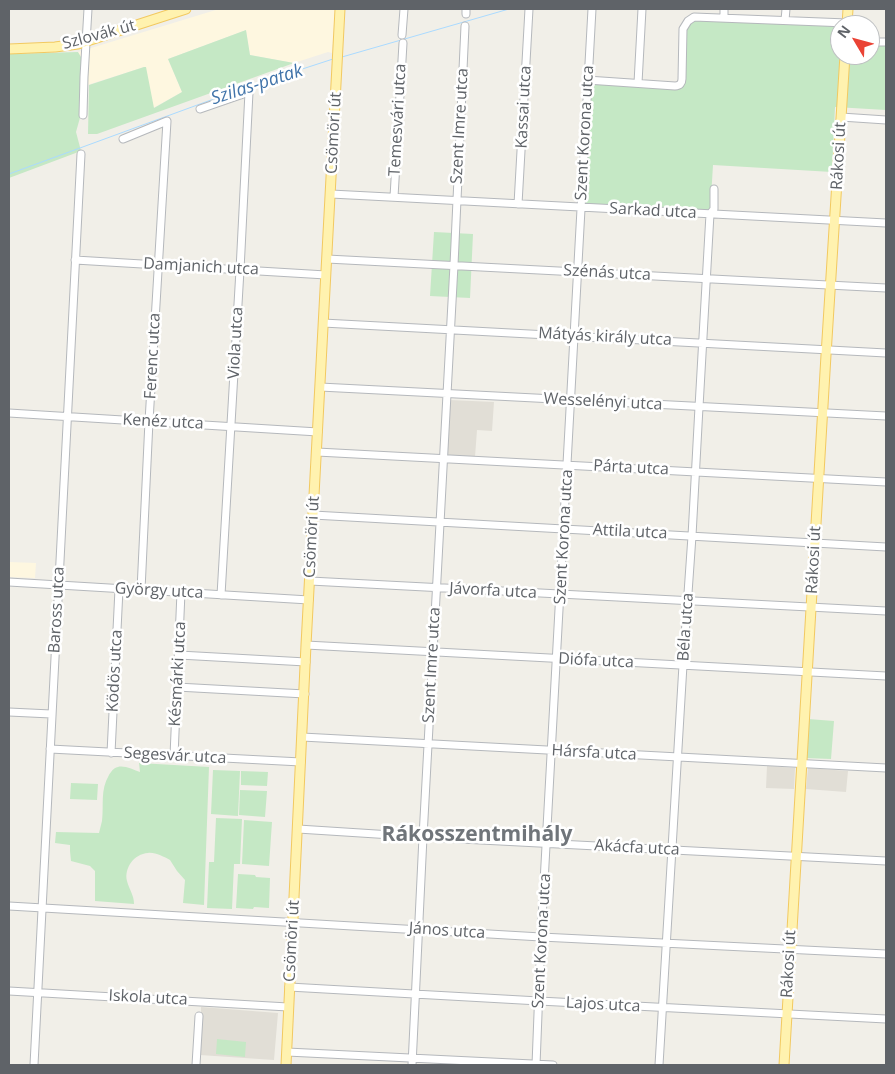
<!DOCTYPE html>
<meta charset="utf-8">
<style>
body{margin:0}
#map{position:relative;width:895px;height:1074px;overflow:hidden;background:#f1efe8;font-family:"Open Sans",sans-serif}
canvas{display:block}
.frame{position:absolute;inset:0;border:10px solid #5f6368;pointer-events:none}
.north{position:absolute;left:830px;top:15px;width:50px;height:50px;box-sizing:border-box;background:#fff;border:1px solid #bfc1c3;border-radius:50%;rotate:307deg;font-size:14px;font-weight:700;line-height:20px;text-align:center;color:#5f6368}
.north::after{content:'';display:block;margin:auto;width:18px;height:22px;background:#ea4335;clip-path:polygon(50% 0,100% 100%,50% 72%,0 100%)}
</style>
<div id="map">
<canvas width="895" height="1074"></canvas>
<div class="frame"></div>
<div class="north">N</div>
</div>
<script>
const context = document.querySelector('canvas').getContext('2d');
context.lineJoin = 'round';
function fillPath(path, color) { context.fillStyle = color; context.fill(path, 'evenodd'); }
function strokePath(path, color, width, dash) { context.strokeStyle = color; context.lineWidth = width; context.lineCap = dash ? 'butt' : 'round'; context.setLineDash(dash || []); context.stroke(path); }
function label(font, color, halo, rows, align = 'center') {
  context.font = font + ' "Open Sans",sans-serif'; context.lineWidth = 5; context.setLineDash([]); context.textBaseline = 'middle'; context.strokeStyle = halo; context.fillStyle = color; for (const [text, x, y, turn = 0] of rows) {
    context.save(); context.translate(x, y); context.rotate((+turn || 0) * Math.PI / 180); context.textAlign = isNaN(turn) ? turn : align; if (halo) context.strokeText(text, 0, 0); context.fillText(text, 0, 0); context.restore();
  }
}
fillPath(new Path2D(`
 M219,9H335L332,53L328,52L294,63L250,55L246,30L168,59L182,92L153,108L144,67L81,87L78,52Z
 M9,562L36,563L35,578L9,577Z`), '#fef7e0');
fillPath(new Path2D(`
 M450,400L494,402L492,431L477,430L475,457L447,455Z
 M767,766L795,768L794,789L766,788Z
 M808,768L848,771L846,792L806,789Z
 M201,1007L278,1013L274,1060L200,1055L201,1031Z`), '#e1ded6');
fillPath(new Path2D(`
 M691,18L840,25V55H870V42L886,43V110L835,107L832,172L713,165L710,214L581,207L587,80L679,85L683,33Z
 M246,30L250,55L294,63L97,134H88L89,85L144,67H146L154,108L182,92L168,59Z
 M78,52L81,57V114L76,132L81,151L9,178V54Z
 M434,232L473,234L470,298L430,296Z
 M808,719L834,721L831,759L805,758Z
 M139,763L209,767L204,905L183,903L185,880L177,871L170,860C164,857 155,852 148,853C134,854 124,868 127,881C129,889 134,895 134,904L95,901V871L90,866L71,861L70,851V845L55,843L56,832L99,833C100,829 101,825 102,821C104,805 100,790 109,775C111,772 113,768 118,767C124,765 134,770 140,772Z
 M213,770L240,771L238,816L211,814Z
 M241,771L268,772L267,786L241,785Z
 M71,783L98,784L97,800L70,799Z
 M240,790L267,791L265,817L239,815Z
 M216,818L242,819L240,864H234L232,909L207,908L209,862H214Z
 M244,820L272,822L269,866L242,864Z
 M238,874L255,875L256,877L270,878L269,908L254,907L253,909L236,908Z
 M217,1039L246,1042L245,1057L216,1054Z`), '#c5e8c5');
strokePath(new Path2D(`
 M342,57L509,9
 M9,174L241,89L333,59`), '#aadaff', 1);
const minor = new Path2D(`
 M466,14V9
 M724,18V9
 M785,20L786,9
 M402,35L404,9
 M870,42H886
 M587,80L675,86C680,86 682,83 682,79L683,29L688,21L694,17L847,23
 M638,83L642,9
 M200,109L249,92L240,270L221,595
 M83,115L84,77L88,9
 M841,117L886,120
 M123,139L167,121L149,421L141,590
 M331,194L886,223
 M394,197L403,43
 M518,204L529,9
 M327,259L886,288
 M75,260L326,275
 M323,323L886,353
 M320,387L886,416
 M9,413L318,432
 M317,452L886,482
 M313,515L886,547
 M310,581L886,611
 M9,582L309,600
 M306,645L886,676
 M179,655L306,662
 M177,687L305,694
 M9,712L51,714
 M302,737L886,768
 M50,749L301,762
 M111,753L119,589
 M174,756L181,592
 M298,829L423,837L886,861
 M9,906L541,937L886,954
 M289,987L539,1001L886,1019
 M9,991L288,1007
 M287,1052L553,1065
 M34,1065L81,154
 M196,1065L199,1016
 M412,1065L423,837L454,265L465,26
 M536,1065L541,937L592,9
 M659,1065L683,665L692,536L699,407L710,214L714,209V189`);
const major = new Path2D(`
 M847,25L848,9
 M9,49L55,47L78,44L186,9
 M286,1065L306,645L340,9
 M784,1065L826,355L845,55`);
strokePath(minor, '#b5b8bc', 9);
strokePath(major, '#f2c960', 11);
strokePath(minor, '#fff', 7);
strokePath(major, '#fff2af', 9);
label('16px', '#5f6368', '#fff', [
 ["Szlovák út",99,35,-15],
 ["Kassai utca",524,107,-87],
 ["Temesvári utca",398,120,-87],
 ["Szent Imre utca",460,126,-87],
 ["Csömöri út",334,133,-87],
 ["Szent Korona utca",585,133,-87],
 ["Rákosi út",839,156,-87],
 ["Sarkad utca",653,211,3],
 ["Damjanich utca",201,267,3],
 ["Szénás utca",607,273,3],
 ["Mátyás király utca",605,337,3],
 ["Viola utca",236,343,-87],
 ["Ferenc utca",153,356,-87],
 ["Wesselényi utca",603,402,3],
 ["Kenéz utca",163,422,3],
 ["Párta utca",631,468,3],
 ["Attila utca",630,532,3],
 ["Csömöri út",312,537,-87],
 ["Szent Korona utca",564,537,-87],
 ["Rákosi út",814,560,-87],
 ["György utca",159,591,3],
 ["Jávorfa utca",493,591,3],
 ["Baross utca",57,610,-87],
 ["Béla utca",686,627,-86],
 ["Diófa utca",596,661,3],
 ["Szent Imre utca",432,665,-87],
 ["Ködös utca",115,671,-87],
 ["Késmárki utca",178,674,-87],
 ["Hársfa utca",594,753,3],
 ["Segesvár utca",175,756,3],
 ["Akácfa utca",637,848,3],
 ["János utca",447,931,4],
 ["Csömöri út",292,941,-87],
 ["Szent Korona utca",542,941,-87],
 ["Rákosi út",789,964,-87],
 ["Iskola utca",148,998,3],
 ["Lajos utca",603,1005,3]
]);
label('italic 18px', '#4174aa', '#fff', [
 ["Szilas-patak",257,85,-18]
]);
label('bold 21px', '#70757a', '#fff', [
 ["Rákosszentmihály",477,835]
]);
</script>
